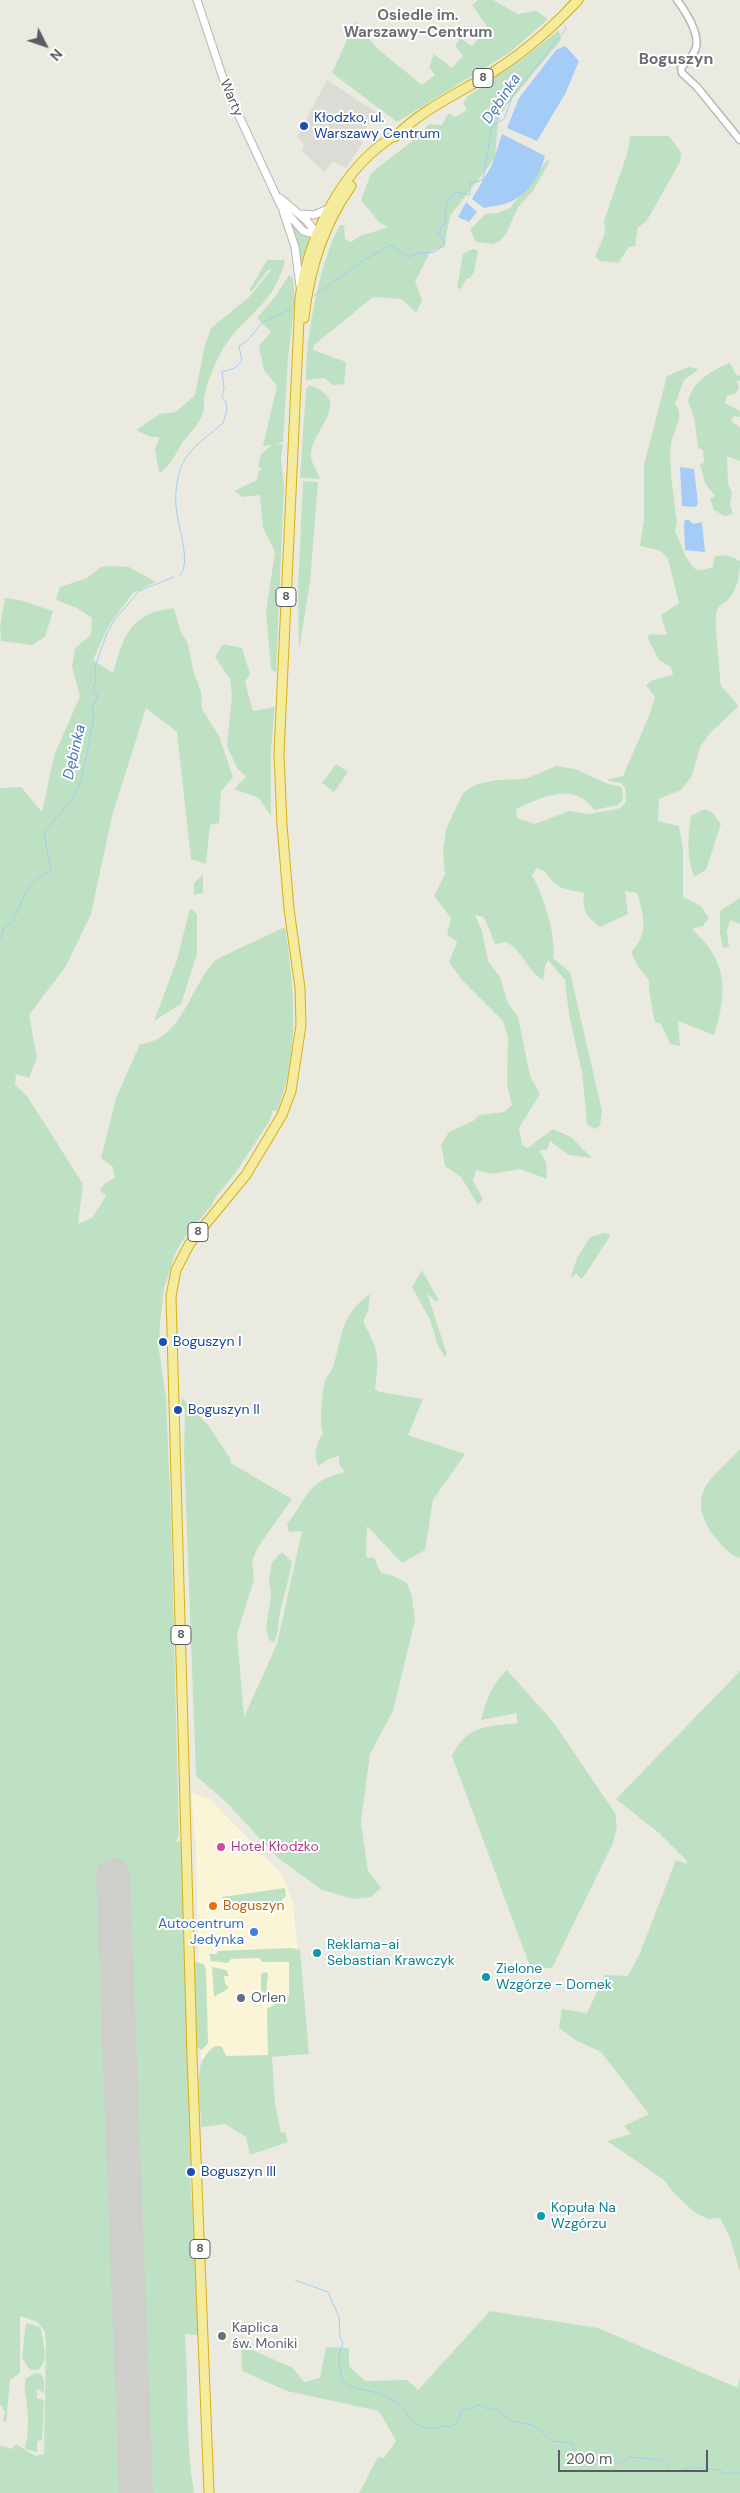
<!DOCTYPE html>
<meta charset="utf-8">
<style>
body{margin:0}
#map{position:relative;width:740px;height:2493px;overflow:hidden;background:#ebeae1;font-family:"DM Sans",sans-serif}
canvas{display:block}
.north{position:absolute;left:20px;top:20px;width:50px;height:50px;-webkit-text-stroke:4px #fff;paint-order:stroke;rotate:131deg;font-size:14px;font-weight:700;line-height:20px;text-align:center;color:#5a5c61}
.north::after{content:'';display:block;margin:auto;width:18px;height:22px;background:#5a5c61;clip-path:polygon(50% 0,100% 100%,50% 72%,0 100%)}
.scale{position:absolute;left:558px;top:2450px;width:150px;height:22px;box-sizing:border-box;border:2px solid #5a5c61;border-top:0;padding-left:6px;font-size:15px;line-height:18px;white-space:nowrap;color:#5a5c61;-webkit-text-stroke:4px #fff;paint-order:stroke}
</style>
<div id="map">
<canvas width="740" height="2493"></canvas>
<div class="north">N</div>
<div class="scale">200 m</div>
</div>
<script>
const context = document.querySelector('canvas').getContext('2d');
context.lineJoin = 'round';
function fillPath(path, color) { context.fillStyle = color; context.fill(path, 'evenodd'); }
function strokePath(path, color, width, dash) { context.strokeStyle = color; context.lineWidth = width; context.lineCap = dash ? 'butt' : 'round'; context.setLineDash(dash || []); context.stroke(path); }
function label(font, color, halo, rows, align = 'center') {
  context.font = font + ' "DM Sans",sans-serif'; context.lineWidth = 4; context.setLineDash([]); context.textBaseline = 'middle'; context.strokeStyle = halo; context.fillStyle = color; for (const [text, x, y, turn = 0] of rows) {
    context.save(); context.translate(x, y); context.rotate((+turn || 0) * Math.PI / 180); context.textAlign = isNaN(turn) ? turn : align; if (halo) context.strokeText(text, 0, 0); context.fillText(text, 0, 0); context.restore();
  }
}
fillPath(new Path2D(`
 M191,1792L211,1800L282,1875L293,1903L298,1954L295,2056L201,2059L196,1848Z`), '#faf5d7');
fillPath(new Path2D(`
 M327,80L376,112L360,137L363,142L346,168L333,161L324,172L302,151L304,144L297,137Z`), '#dddbd5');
fillPath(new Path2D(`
 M478,0H493L518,14L536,11L548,19L509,53L397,122L332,73L355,22L378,49L422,85L435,75L429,67L434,54L452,68L463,56L455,46L460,38L472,46L488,28L472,5Z
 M559,30L561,40L506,106L498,122L495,158L450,216L444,247L430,252L415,282L422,300L416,313L402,299L373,297L314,345L313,350L346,362L344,384L333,385L324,378L306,380C305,340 320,259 340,225H344L345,239L351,242L360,236L389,227L380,223L361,200L371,173L416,138L429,124L442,125L448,113L455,117L467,110L463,103L467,97L524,58Z
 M630,136H669L681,152L680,162L646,222L638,227L635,246L629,247L618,263L600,261L595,257L605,233L604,221L628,151Z
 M547,160L550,161L533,191L518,207L506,234L500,241L493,244L476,242L470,230L485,214L498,213L510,208Z
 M285,213L313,237L300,280Z
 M473,249L478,251L474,272L470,278L466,279L461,289L457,288L463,254Z
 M267,260H285C274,306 246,313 224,347C216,361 209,377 205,393C203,399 205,406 203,412C200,425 189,433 182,443C174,456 172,465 159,473L155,449L160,437H151L136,430L160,414L176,412L195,395L205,345L211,328L249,297L272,269L268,270L252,291H249Z
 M289,275L293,278L295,303L288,358L283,442L276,444L283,445L281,457L284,487L276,672L271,670L266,611L275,552L263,528L260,495L243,497L234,491L257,480L259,471L262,469L258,466L261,454L272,445L263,446L277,386L264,370L259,346L271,332L257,318L275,297Z
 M730,363L736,375L740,376V381H737L739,387L736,393L727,396L725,403L740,411V417L734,416L731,421L740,427V461L727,456L728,484L732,492L730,504L733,514L724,516L714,510L710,499L715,496L705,483L700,465L704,462L703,450L698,448L694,417L688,401C693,381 712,370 730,363Z
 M688,367L699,369L684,380L675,404C686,416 673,430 671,444C668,461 675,505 677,523L675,531L686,557L695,569L703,570L713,567L714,557C723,554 732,556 740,561C740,576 738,589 727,601C724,603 719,605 718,608C712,619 721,667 720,683C725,694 734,696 738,707L710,733L700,747L692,776L681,790L659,799L658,821L679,826L683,849V897L701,906L709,918L703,926L692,929C728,961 728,991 714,1035L678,1021L680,1046L670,1044L661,1024L655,1022C653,1012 648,988 649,980L638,967L631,952C649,934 644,916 637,893L625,891L628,914L600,927C586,915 582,912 584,893C565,889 556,890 546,872L537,868L532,875C543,895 557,936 553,958L570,972L602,1111L600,1126L594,1129L587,1124L582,1072L569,1015L565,980L548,960L545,967L543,980C530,974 523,952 507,942L495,944L484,917L475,915L482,931L488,961L500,977L508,1003L518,1017L530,1076L540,1094L519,1128L522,1145L528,1148L553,1129L571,1137L592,1158L569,1155L550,1141L547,1150H539L546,1162L547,1179L520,1169L490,1174L476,1170L473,1181L483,1199L478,1205L461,1177L445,1166L441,1145L449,1132L473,1121L479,1115L504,1112L512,1105L507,1085L508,1037L503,1021L462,980L449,962L457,942L447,934L451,918L434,896L445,874L443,851L446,829L463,793L475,785L496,780L525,779L556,766L575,769L608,784L619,786L622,789L623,800L618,805L594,810C575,781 541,797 516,809L517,818L535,824L569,811L588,814L613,810L620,808L626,802L625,788L621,783L608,781L609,779L623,776L649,716L655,697L646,685L653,680L673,675L671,667L659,660L647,637L650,634L667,635L661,615L679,603L668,559L661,551L640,546L644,520V465L667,376Z
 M310,385C356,402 309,431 311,457C312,464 318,472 320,479L300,478L306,389Z
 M303,481L318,482L310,582L299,650L298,586Z
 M110,566L129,567L156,582L133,593L108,627L93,660L113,673C124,635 130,613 174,608L180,630L188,644L194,673L201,692L202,709L219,736L233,777L221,791L219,823L210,825L206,864L191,859L177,732L146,708L112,816L91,914L66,966L29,1015L37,1057L29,1078L16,1074L15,1085L27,1096L83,1184L78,1224L92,1218L106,1196L100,1190L105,1183L115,1178L113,1167L101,1158L116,1098L140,1044C183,1041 190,984 217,959L285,927C294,988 301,1051 277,1111L273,1110L269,1122L236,1172L215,1198L212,1205L184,1238L175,1254L164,1288L160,1323L159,1350L166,1398L171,1518L179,1836L176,1841L181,1842L192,2149L190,2180L196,2259L198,2335L185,2334C189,2387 185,2441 194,2493H0V2445L12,2449L16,2444L35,2456L44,2454L46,2342L45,2332L38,2322L20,2316V2373L10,2380L6,2422L3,2421L5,2412L0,2404V788L21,787L42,812L54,756L80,696L72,667L75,648L91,635L92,618L77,608L56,600L60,587L87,578L101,567Z
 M5,598L20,600L53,611L45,637L32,645L1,641L0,626Z
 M223,644L242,648L250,674L245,682L253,711L275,707L271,749V816L259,798L234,789L246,777L237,768L227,746L232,695L230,679L215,657Z
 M336,764L348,772L334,792L322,783Z
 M705,809L712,812L721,824L706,870L694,877C686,857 688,836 691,816Z
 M203,875V893L194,895V883Z
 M740,898V924L730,920L727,932L729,947L723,948L720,935V911Z
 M190,908L197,914V954L181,1004L154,1021L177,960Z
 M604,1233L609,1234V1238L584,1276L581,1279L576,1273L573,1277L571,1276L577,1258L590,1237Z
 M422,1270L438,1299L436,1302L427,1293L447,1354L445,1357L438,1346L430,1320L412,1287Z
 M370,1294L368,1311L363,1322C379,1350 379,1356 375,1389L380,1392L423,1399L408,1435L465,1454L433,1500L425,1550L402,1563L367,1526L366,1557L374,1558L381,1573L391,1575L407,1583L412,1596L415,1620L393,1711L370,1754L361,1822L368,1871L381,1888L371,1897L353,1899L322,1890L278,1858L227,1803L196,1776L184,1453L185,1410L181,1405L182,1398L208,1425L229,1457L231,1461L229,1462L292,1499L258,1547L252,1561L254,1580L237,1634L244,1717L277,1644L302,1531L289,1532L287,1524C309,1495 307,1481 345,1472L339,1464V1456L328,1459L319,1466C312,1455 317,1443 323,1434C319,1423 322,1393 325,1381C327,1376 331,1372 333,1367C343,1336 339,1316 370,1294Z
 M740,1449V1558C728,1555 722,1545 714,1536C708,1529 706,1524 703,1516C693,1484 723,1470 740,1449Z
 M282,1552L292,1562C289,1581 282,1599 279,1618C278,1627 278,1634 274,1642L269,1640L266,1629L271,1595L269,1580L272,1562Z
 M507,1670L554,1723L615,1813L617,1827L613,1843L552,1968L531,1969L452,1756C467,1724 488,1727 517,1723V1713L481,1720C486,1701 492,1683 507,1670Z
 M740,1671V2273L730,2238L720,2218L708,2219L694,2212L673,2192L664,2180L607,2141L631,2134L624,2126L649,2114L601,2052L577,2041L559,2028L562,2009L587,2013L605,1975L628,1976L640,1953L676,1860L686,1864L687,1861L659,1833L616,1799Z
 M285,1888L286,1896L274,1907L222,1911V1897Z
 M292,1948L300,1950L309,2054L272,2057L275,2104L281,2133L285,2132L288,2142L250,2155L246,2137L225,2124L201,2127C201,2108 197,2086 200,2068C202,2059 212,2042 222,2047L226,2056L268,2055L267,2009L289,1996V1962H262L259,1958L231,1959L228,1963L211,1961L209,1954H216L218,1951Z
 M196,1962L204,1964L206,1970L208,2043L202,2050L195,2046L193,1964Z
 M212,1967L226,1970L229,1976H224L225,1983L229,1988L214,1997Z
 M265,1972L268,1974L266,1993L261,1991V1974Z
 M490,2311L598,2328L738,2388L740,2376V2493H359L378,2457L384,2458L396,2441L379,2411L287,2391L242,2371L241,2345L293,2368L304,2382L320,2378L326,2347L349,2348V2366L365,2381L407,2380L418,2390Z
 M26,2323L40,2327C43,2340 50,2361 38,2370H30L22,2358Z
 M36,2373L41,2374L44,2380V2393L37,2389V2398L44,2400L42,2440L37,2441V2452L25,2449C28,2434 29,2420 27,2405C26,2395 23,2388 26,2378Z`), '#bfe1c3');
fillPath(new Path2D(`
 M565,46L579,61L565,94L537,141L507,128L519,98L556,50Z
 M502,134L545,156C541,173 530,191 514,200C506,205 493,206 484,208L472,199L492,165Z
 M466,202L477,212L469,222L458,217Z
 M680,467L694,469L698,503L696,507L682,506Z
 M689,520L693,524L702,522L705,552L685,550L684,523L685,520Z`), '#a5cbf7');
strokePath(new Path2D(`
 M559,13L570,0
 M314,296L366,259L391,245L408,257L419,253L435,252L444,245L445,242L437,232L445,224C445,213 445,199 455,192L470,195V183L483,180L492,126L504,119L513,95L566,29L565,26
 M180,575C191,564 179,529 177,514C174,499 176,475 184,461C193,445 210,435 223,423L227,410L226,402L222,397L224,389L222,372L235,368L242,361L239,346L247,341L263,322L292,308
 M0,939C2,936 2,931 4,928C7,925 10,924 13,920C26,896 25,882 51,871L44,833L73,798L82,778L94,717L92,707L98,696L93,689L96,681L95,667L107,633L114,621L139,591L174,577
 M295,2280L328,2292L339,2317L340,2337L343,2343C337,2356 339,2368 343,2382C356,2390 364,2389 377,2393C386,2395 399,2403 405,2410C408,2421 423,2431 435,2428C442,2427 443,2425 451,2427L457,2422L461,2411L479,2405L488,2409H496L511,2421L533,2425L552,2441L571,2443L573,2444V2453L579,2457L584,2454L601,2461L610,2458L619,2464L630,2457L660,2460L665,2463L669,2471L680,2472L692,2467L719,2470L724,2473H740`), '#a5cbf7', 1);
strokePath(new Path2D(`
 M113,1875L136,2493`), '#cececa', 34);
const tertiary = new Path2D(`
 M677,0C686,12 703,38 694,52C691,58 685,63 681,68L682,73L697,87L740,140`);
const secondary = new Path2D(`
 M197,0L227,90L281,206L303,231L321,236
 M280,198L307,221L317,234
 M283,211L295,247L300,286
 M300,214L314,215L328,209`);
const trunk = new Path2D(`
 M395,137C422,109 461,92 493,72C525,52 553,27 578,0
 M304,318C309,271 324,224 351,186
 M209,2493L192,2055L171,1296L176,1270L190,1243L246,1175L282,1115L291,1091L301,1025L300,988L289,909L282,825L279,754L300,298C308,237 343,164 399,133`);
strokePath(tertiary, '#b4b6bb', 9);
strokePath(secondary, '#b5b7bc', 9);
strokePath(trunk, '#d8af14', 11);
strokePath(tertiary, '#fff', 6);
strokePath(secondary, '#fff', 7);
strokePath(trunk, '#f5eb9d', 9);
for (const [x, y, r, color] of [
 [304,126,5,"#1a4fb4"],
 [163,1342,5,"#1a4fb4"],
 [178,1410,5,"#1a4fb4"],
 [221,1847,5,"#d1479c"],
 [213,1906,5,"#e8710a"],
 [254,1932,5,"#3f7fe0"],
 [317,1953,5,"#0f9aa8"],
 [486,1977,5,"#0f9aa8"],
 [241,1998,5,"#5c6f8a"],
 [191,2172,5,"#1a4fb4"],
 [541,2216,5,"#0f9aa8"],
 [222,2336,5,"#6b7280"]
]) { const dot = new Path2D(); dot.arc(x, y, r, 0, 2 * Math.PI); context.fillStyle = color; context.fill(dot); strokePath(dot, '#fff', 2); }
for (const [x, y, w] of [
 [483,78,20],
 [286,597,20],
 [198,1232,20],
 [181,1635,20],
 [200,2249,20]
]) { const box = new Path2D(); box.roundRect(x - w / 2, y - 9.5, w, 19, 4); context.fillStyle = '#fff'; context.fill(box); strokePath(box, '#5a5c61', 1); }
label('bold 12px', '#5a5c61', null, [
 ["8",483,78],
 ["8",286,597],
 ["8",198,1232],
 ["8",181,1635],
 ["8",200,2249]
]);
label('14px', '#5a5c61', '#fff', [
 ["Warty",231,98,67]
]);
label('14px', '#164399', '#fff', [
 ["Kłodzko, ul.",314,118],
 ["Warszawy Centrum",314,134],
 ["Boguszyn I",173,1342],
 ["Boguszyn II",188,1410],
 ["Boguszyn III",201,2172]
], 'left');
label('14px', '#b23c85', '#fff', [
 ["Hotel Kłodzko",231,1847]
], 'left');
label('14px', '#c56008', '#fff', [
 ["Boguszyn",223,1906]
], 'left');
label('14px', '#366cbe', '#fff', [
 ["Autocentrum",244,1924],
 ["Jedynka",244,1940]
], 'right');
label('14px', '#0d838f', '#fff', [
 ["Reklama-ai",327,1945],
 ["Sebastian Krawczyk",327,1961],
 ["Zielone",496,1969],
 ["Wzgórze - Domek",496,1985],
 ["Kopuła Na",551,2208],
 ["Wzgórzu",551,2224]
], 'left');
label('14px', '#4e5e75', '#fff', [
 ["Orlen",251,1998]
], 'left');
label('14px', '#5b616d', '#fff', [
 ["Kaplica",232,2328],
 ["św. Moniki",232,2344]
], 'left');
label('bold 15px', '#6b6e73', '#fff', [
 ["Osiedle im.",418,16],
 ["Warszawy-Centrum",418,33]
]);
label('italic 15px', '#4b75b7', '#fff', [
 ["Dębinka",502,99,-56],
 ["Dębinka",75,752,-77]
]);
label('bold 16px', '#6b6e73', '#fff', [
 ["Boguszyn",676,60]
]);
</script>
